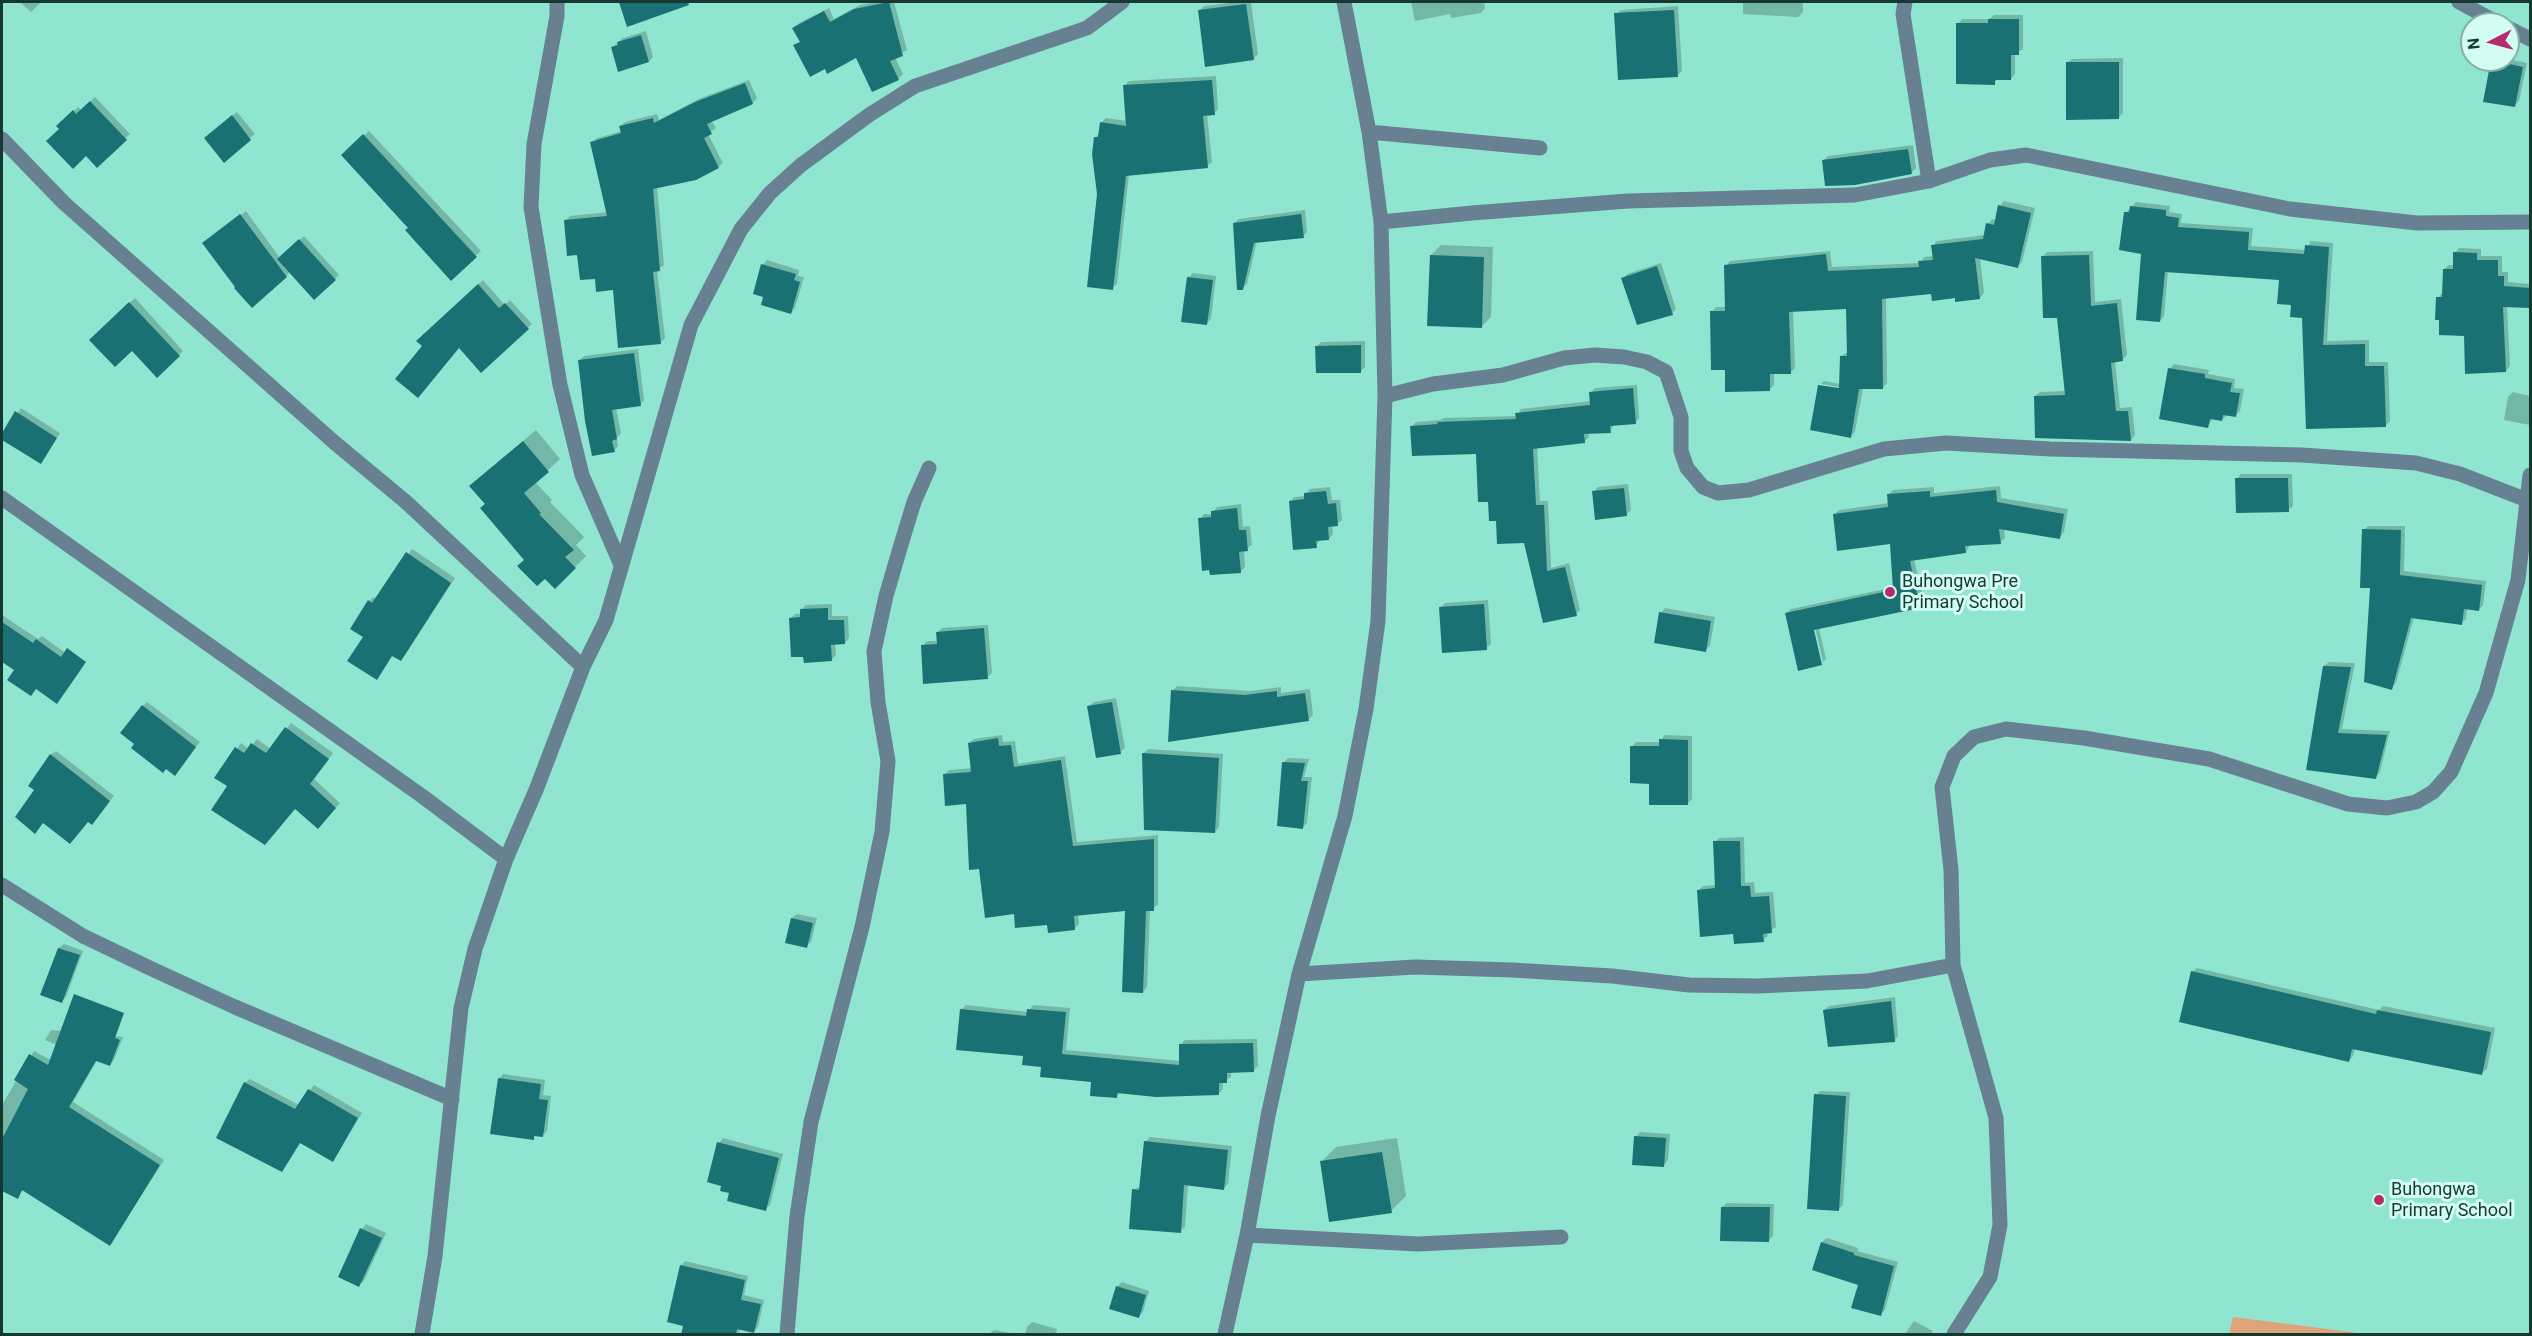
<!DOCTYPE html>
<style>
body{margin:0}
#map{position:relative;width:2532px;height:1336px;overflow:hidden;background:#90e5d1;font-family:Roboto,sans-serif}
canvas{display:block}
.frame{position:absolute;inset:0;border:3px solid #153931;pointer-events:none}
.north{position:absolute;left:2460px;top:12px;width:60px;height:60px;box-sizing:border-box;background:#d4fdf2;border:2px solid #88afa5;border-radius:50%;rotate:264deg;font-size:16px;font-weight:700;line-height:24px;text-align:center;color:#153931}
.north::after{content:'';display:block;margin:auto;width:21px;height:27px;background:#b52c6b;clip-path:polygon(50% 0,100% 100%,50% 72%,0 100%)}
</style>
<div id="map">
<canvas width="2532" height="1336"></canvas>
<div class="frame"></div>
<div class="north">N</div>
</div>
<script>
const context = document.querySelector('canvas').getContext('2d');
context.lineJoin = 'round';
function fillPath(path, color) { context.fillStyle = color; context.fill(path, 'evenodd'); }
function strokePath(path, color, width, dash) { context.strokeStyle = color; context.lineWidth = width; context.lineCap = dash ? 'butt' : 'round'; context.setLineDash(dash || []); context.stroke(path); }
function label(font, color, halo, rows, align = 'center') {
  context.font = font + ' Roboto,sans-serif'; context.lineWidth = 6; context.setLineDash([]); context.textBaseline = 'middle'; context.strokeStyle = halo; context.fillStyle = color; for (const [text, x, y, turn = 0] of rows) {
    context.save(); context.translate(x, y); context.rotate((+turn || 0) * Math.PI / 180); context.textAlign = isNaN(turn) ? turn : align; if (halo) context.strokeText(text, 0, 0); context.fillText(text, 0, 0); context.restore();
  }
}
fillPath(new Path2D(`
 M2233,1317L2367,1334H2229Z`), '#dfa377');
fillPath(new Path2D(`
 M20,2H41L31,12Z
 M620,2H687L684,5L628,25Z
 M876,2H894L907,50L895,57L903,74L898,79L857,56L826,67L795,46L807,39L794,28L799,23L829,8L834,19L860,5Z
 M1238,2H1251L1258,54L1253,59L1199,11L1204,6Z
 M1411,2H1484L1485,8L1481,13L1451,18L1450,14L1415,21Z
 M1743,2H1803V12L1798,17L1743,14Z
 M1678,6L1682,71L1678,75L1616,14L1621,10Z
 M1994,15H2023V49L2015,54V74L2011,79H1998L1994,83L1958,24L1962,19H1989Z
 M646,31L653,57L649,61L613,47L623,38Z
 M2123,58V113L2119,117L2067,63L2072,59Z
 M2508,59L2527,63L2519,101L2515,105L2492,60Z
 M1216,76L1218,109L1214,113L1207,114L1212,162L1207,166L1129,174L1117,284L1112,288L1099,194L1096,137L1100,133L1102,122L1106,118L1127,121L1124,86L1129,81Z
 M749,80L757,98L753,103L711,120L716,128L708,134L723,163L718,167L657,187L664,265L657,270L665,338L660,343L614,289L596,277L579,253L565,221L570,216L608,212L592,143L597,138L622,131L621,126L625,122L657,114L659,120L701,98Z
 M95,97L130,134L97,166L58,126L78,107L81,110Z
 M237,112L255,134L224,160L210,134Z
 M369,131L481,251L451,279L410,228L343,155Z
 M1913,145L1916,168L1911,173L1824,160L1828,156Z
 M2004,201L2035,208L2022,262L2017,267L1980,257L1984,293L1980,298L1933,293L1886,298L1887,383L1883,388H1863L1855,432L1850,436L1819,386L1846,391V388L1821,384L1824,381L1840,384L1841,356L1848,352L1847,308L1793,310L1795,368L1791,372H1774V385L1769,390L1726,369L1712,312L1716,307H1727L1726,266L1730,261L1830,251L1832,267L1920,263L1924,257L1934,256L1933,246L1937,241L1985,235L1988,224L1992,219L1996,220L2000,206Z
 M2136,202L2170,206L2169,212L2182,214L2181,223L2253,228L2251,246L2306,250L2311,241L2333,243L2327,341L2369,340V362H2388L2390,421L2385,426L2307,427L2304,316L2292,303L2281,278L2168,271L2164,316L2160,321L2143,252L2126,213Z
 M1305,210L1307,232L1303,236L1257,241L1247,284L1242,288L1234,223L1239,219Z
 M246,211L280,258L304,236L339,275L314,298L291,271L286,276L209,239Z
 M1441,245L1493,247L1491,317L1481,327L1431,255Z
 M2459,248L2481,249V256H2502V272H2508V282L2530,284V306H2507L2510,366L2506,371L2465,335L2438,298L2442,293L2444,269L2449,265H2455V253Z
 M2093,251L2095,302L2121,299L2127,355L2122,360L2115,361L2120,408L2132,407L2135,435L2131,440L2035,396L2040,392L2066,391L2058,316L2043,256L2047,252Z
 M767,260L799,270L798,276L804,277L795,308L791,313L765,296L763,265Z
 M1661,263L1676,309L1672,313L1623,279L1627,274Z
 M1193,273L1216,276L1211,319L1206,324L1188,278Z
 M483,280L505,305L510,300L532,324L482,371L459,347L424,346L418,340Z
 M135,298L183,351L157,376L132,349L91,340Z
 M1365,341V367L1361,371L1317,346L1321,342Z
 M638,349L644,400L640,405L616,408L621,433L617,438L618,446L614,451L579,361L584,356Z
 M2174,364L2209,370L2208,374L2235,379L2234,388L2244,389L2240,411L2235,416L2227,415L2222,420L2213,418L2208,426L2170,369Z
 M1637,385L1639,418L1635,423L1614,424L1610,432L1588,433L1589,437L1584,442L1537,447L1540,501H1548L1551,568L1569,563L1580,610L1576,614L1525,541L1497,519L1489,500L1477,453L1412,426L1416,422L1441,420L1444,418L1517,416L1521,409L1591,401V393L1595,388Z
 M2513,392L2530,396V425L2504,420L2508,397Z
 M21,408L60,433L41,462L2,438Z
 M536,430L560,459L535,482L552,500L550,502L584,537L576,545L586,556L555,587L525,560L486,504L483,475Z
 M2241,474H2292L2293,506L2288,510L2237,479Z
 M1628,484L1631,510L1626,515L1593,492L1598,487Z
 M2000,486L2001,498L2068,509L2064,532L2060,537L2004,528L2005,538L2000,542L1970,545L1966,552L1914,559L1924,602L1919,606L1819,628L1826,659L1823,662L1814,622L1811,623L1820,663H1823L1799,669L1787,613L1791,609L1895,587L1892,543L1838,549L1834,515L1839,510L1889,503V494L1893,490L1934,487V493Z
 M1330,487L1332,500H1340L1342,520L1337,524L1332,525L1333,534L1329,539H1320L1316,546L1290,501L1295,497L1305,496L1310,489Z
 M1241,504L1243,527L1250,526L1252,545L1244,550L1245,567L1240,572L1211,569L1200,519L1204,514H1212L1217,507Z
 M2368,526H2405L2404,571L2486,581L2483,605L2479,610L2467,608L2466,619L2461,623L2414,617L2396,683L2392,688L2364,530Z
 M412,549L455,578L405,655L401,659L393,654L376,678L365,637L369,601L374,597L377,599Z
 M1488,600L1491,644L1486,648L1440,608L1445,603Z
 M832,604V616H848L849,638L845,643H835L836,655L831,660L805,655L790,619L795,614H802L801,610L806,605Z
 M1665,608L1715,617L1710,646L1705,650L1661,613Z
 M2,615L38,639L42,636L67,654L45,686L2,660Z
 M988,625L992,673L987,677L922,646L927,641H938L937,633L942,628Z
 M2329,662L2355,663L2342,729L2390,731L2380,772L2376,777L2307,768L2324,666Z
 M1177,686L1251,691L1281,687V693L1310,689L1313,715L1309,719L1172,691Z
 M1116,698L1125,748L1120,752L1089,706L1094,702Z
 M147,702L200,742L179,769L136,744L143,706Z
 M291,723L333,753L314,779L340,803L322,823L295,807L229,786L217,777L241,743L249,749L257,739L271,749Z
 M1002,735L1003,742L1015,741L1018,764L1065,756L1077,842L1158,835V905L1150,910L1147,987L1143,992L1126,909L1078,914L1079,924L1074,929L1048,923L1015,913L981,867L968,803L944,775L949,770L972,768L969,743L974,739Z
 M1665,735L1692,736V799L1687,804L1651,782L1632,747L1636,742H1660Z
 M1148,749L1223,754L1219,827L1215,832L1143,754Z
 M56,751L114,796L97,818L88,820L36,790L51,755Z
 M1288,758L1309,759L1304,777H1312L1307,823L1303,827L1283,763Z
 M1744,837L1745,883L1754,882L1755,893L1773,892L1776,927L1767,932L1768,936L1763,940L1735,933L1699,890L1703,886L1717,885L1715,842L1719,838Z
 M797,914L817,918L811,942L806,946L792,918Z
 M64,944L83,951L66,997L61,1002L42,994L59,948Z
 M2197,968L2379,1010L2383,1006L2495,1028L2487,1069L2482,1073L2355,1048L2353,1056L2349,1061L2192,972Z
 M1895,997L1898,1036L1894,1041L1824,1010L1829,1006Z
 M966,1005L1028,1012L1033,1005L1070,1008L1066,1050L1181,1061L1180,1045L1185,1040L1257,1039L1258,1066L1253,1071L1231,1072V1077L1223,1082V1089L1219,1093L1121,1092L1116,1097L1093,1081L1043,1066L1024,1055L961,1010Z
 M51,1030L123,1037L114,1060L110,1065L97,1060L73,1102L164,1160L110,1244L24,1189L17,1197L2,1189V1105L34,1051L51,1060L57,1045L45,1040Z
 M503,1074L545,1080L543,1095L551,1096L547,1131L542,1136L536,1135L533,1138L499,1079Z
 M250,1079L299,1105L314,1085L362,1113L333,1161L245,1083Z
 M1820,1091L1850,1092L1843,1205L1838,1210L1816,1095Z
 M1640,1132L1670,1134L1668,1160L1664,1165L1636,1137Z
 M1150,1137L1232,1146L1228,1184L1224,1188L1188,1184L1185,1227L1180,1231L1133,1190L1141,1186L1145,1142Z
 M723,1138L783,1154L770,1205L765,1209L731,1192L719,1143Z
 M1397,1138L1406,1196L1391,1211L1321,1162L1336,1147Z
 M1727,1203L1774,1204L1773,1236L1768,1241L1722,1207Z
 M366,1224L386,1233L364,1281L359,1285L362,1229Z
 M1827,1238L1858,1248L1857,1251L1898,1262L1885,1310L1880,1315L1860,1284L1814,1269L1822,1242Z
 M685,1261L748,1276L744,1295L764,1300L758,1327L754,1332L740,1329L739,1334H683L685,1324L681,1266Z
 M1122,1282L1149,1291L1143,1312L1138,1317L1117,1287Z
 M1914,1321L1933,1331L1931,1334H1905Z
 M1032,1322L1057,1329L1056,1334H1025L1027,1327Z
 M994,1330L1016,1334H989Z`), '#0003');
fillPath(new Path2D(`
 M619,2H688L689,5L627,27Z
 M889,2L903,56L890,61L899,80L872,92L856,58L827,74L825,69L810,77L793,45L800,42L792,28L824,11L830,22L854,9Z
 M1246,4L1254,60L1205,67L1198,10Z
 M1674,10L1678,77L1618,80L1614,13Z
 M1988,19H2019V55H2011V80H1995V85L1956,84V23H1988Z
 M641,35L649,62L618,72L611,47L618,45L617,42Z
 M2491,60L2523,67L2515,107L2483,102Z
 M2066,62H2119V119L2066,120Z
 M1212,80L1215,115L1203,116L1208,168L1126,176L1113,290L1087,287L1097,194L1092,154L1094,137H1098L1100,122L1126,126L1123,85Z
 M745,83L753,104L707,124L712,134L704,138L719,168L696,180L653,189L660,271L653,272L661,344L618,348L613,290L596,292L595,279L580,280L577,255L567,256L564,220L607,216L590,142L621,133L619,126L653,118L654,123L695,102Z
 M90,101L127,140L97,168L86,156L73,169L46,141L59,129L56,126L73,110L76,114Z
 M232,115L251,140L224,163L204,138Z
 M363,134L477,257L451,281L405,230L408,228L341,155Z
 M1908,149L1912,174L1855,185L1825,186L1822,160Z
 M1998,205L2031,213L2018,268L1975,258L1980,299L1955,302V298L1932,301L1931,294L1882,299L1883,389H1859L1851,438L1810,430L1818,385L1839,388L1840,356H1847L1846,309L1789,312L1791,374H1770V391L1725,392V370H1711L1710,311H1725L1724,265L1826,254L1828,271L1919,267L1918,261L1933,260L1931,245L1983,239L1986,223L1994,225Z
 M2130,206L2166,210V216L2179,218L2178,227L2249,232L2248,250L2304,254L2305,245L2329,247L2323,345L2365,344V366H2384L2386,427L2306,429L2302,318L2290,317L2291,305L2277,304L2279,280L2165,272L2160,322L2136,320L2141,254L2119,250L2124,212H2129Z
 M240,214L287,277L252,308L234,288L235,287L202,243Z
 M1301,214L1304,238L1254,243L1243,290H1237L1233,223Z
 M299,239L336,280L314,300L277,259Z
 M2453,252L2477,253V260H2498V276H2504V286L2530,288V308L2503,307L2506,372L2465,374L2464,336L2439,335V320H2435L2436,297H2442L2443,269H2453Z
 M1430,255L1484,257L1482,328L1427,326Z
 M2089,255L2091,306L2117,303L2123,361L2111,363L2116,411H2128L2131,441L2035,438L2034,396L2065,395L2057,318H2043L2041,256Z
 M761,264L796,274L794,280L800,282L791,314L761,305L763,297L753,294Z
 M1657,266L1673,315L1637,325L1621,278Z
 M1187,277L1213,280L1207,325L1181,322Z
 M478,284L499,308L505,303L529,329L481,373L459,348L418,398L395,379L422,346L416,341Z
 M129,302L180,356L157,378L132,351L115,367L89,340Z
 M1361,345V373H1316L1315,346Z
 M634,353L641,406L612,410L617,439L612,441L615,452L592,456L585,421L578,360Z
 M2168,368L2205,374V378L2232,383L2230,392L2240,393L2236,417L2223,415L2222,421L2210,419L2208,428L2159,419Z
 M1633,388L1636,424L1610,426L1611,433L1584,434L1585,443L1533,449L1536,505H1544L1547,571L1565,567L1577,616L1543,623L1524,543L1497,544L1496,521H1489L1488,502H1478L1476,454L1412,456L1410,426L1438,424L1437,422L1516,419L1515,413L1590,405L1589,392Z
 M15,411L57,438L41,464L2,440V433Z
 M523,441L549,472L524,493L541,513L539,514L574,550L565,557L576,568L555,589L545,579L537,586L517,566L524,560L480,508L485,504L469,486Z
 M2235,478H2288L2289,512L2236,513Z
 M1624,488L1627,516L1595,520L1592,491Z
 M1996,490L1997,502L2064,514L2060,539L1999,529L2001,544L1965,546L1966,553L1910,561L1920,608L1814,630L1822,665L1798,671L1785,613L1893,590L1890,544L1837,551L1833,514L1888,507L1887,494L1930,491V497Z
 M1326,491L1328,504L1336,503L1338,526L1328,527L1329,540L1316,541L1317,548L1293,550L1289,501L1304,499V493Z
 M1237,508L1239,530H1246L1248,551L1239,552L1241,573L1210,575L1209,570L1202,571L1198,518L1211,517V511Z
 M2362,529L2401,530L2400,575L2482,585L2479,611L2464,609L2462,625L2411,618L2392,690L2364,682L2370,588H2360Z
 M406,552L451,583L401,661L392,656L377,680L347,661L363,637L350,629L368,600L372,603Z
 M1484,604L1487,650L1442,653L1439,607Z
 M828,608V620H844L845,644L831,645L832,661L804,663L803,657H791L789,618L800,617V609Z
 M1659,612L1711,621L1706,652L1654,643Z
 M2,622L33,643L36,639L61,657L67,648L86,662L57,704L36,689L31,696L7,680L14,670L2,662Z
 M984,628L988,679L923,684L921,645L937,644L936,632Z
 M2323,666L2351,667L2338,733L2387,735L2376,779L2306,770Z
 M1171,690L1245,695L1277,691V697L1305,693L1309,721L1168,742Z
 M1112,702L1121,754L1096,758L1087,706Z
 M142,705L196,747L175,776L166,769L163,773L131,748L134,744L120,733Z
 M285,727L329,759L310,784L336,808L318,829L295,809L265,845L211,810L227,786L214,778L235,747L244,753L251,743L266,753Z
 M998,738L999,746L1011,745L1014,767L1061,760L1073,846L1154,839V911H1146L1143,993L1122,992L1125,911L1074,916L1075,930L1048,933L1047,925L1015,928L1014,914L985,918L979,869L969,870L966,804L945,806L943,774L971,772L968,743Z
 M1659,739L1688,740V805H1649V784L1630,783V746H1659Z
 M1142,753L1219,758L1215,833L1144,830Z
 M50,754L110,801L92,825L88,822L70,844L43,823L35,834L15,817L34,790L28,786Z
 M1282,762L1305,763L1301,781H1308L1303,829L1277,826Z
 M1713,841H1740L1741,886H1750L1751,897L1769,896L1772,933L1763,934L1764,942L1734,944L1733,934L1700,937L1697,890L1715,888Z
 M791,918L813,923L807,948L785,943Z
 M58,948L80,955L62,1003L40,995Z
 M2191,971L2376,1014L2377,1010L2491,1032L2482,1075L2352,1049L2349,1062L2179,1022Z
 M74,994L124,1013L115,1038L120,1040L110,1066L96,1061L69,1107L160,1165L110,1246L22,1190L18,1199L2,1191V1139L28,1089L14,1080L29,1054L48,1065Z
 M1891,1001L1895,1042L1828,1047L1823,1010Z
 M960,1009L1026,1016L1027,1009L1066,1012L1062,1054L1179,1065V1044L1253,1043L1254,1072L1227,1073V1083H1219V1095L1156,1097L1117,1093V1098L1090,1096L1091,1082L1040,1077L1041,1067L1022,1065L1023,1056L956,1050Z
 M498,1078L541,1084L539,1099L548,1100L543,1137L534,1136V1140L490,1134Z
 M244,1082L295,1109L308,1089L358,1118L333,1162L300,1143L282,1172L216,1138Z
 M1814,1094L1846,1096L1839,1211L1807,1209Z
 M1634,1136L1666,1138L1664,1167L1632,1165Z
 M1144,1141L1228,1150L1224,1190L1184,1185L1181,1233L1129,1229L1132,1189L1139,1190Z
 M717,1142L779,1158L766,1211L727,1201L729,1193L720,1191L721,1186L707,1182Z
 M1382,1152L1392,1213L1329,1222L1320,1161Z
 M1721,1207H1770L1769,1242L1720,1241Z
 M360,1228L382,1238L359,1287L338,1277Z
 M1821,1242L1854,1253V1255L1894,1266L1881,1316L1851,1308L1858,1285L1812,1270Z
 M680,1265L745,1280L741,1300L761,1304L754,1333L737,1329L736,1335H681L683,1326L667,1322Z
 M1116,1286L1146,1295L1139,1318L1109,1309Z`), '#1a7173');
strokePath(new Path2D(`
 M557,2V16L534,144L531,207L560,385L582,475L621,565
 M1905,2L1903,14L1929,181
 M2459,2L2500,24
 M2508,28L2530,39
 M1369,132L1540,148
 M2,139L64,203L335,443L406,502L583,667
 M1381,222L1472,213L1628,201L1855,195L1929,181L1990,160L2026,155L2290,209L2417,223L2530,222
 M1385,396L1433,384L1503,375L1564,358L1595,355L1624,357L1647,362L1666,372L1681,417V451L1687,468L1703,487L1718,493L1749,490L1884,449L1946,443L2050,449L2302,455L2416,463L2460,474L2527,500
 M2,498L422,796L506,859
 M2,885L83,936L154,970L235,1007L452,1099
 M1299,974L1415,967L1512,970L1612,976L1689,985L1758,986L1867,981L1953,965
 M1247,1235L1418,1244L1561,1237
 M422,1334L435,1256L461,1008L475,949L506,859L536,790L583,667L606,620L691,325L741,229L770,193L801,165L869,115L915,86L1087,28L1122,2
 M787,1334L797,1216L811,1122L862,927L882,832L888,761L878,702L874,651L886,596L900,548L914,502L929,468
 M1225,1334L1247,1235L1268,1116L1299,974L1345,816L1366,709L1378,621L1385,396L1381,222L1369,132L1344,2
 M1954,1334L1990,1277L2000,1225L1996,1118L1953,965L1951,870L1942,787L1954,756L1974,737L2006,729L2084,738L2209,759L2348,804L2387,808L2416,802L2433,792L2451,772L2486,693L2518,580L2530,475`), '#678192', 15);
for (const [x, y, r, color] of [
 [1890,592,6,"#b52c6b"],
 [2379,1200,6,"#b52c6b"]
]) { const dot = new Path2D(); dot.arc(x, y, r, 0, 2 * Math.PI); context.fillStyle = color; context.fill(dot); strokePath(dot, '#d4fdf2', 2); }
label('18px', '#153931', '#d4fdf2', [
 ["Buhongwa Pre",1902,582],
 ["Primary School",1902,603],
 ["Buhongwa",2391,1190],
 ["Primary School",2391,1211]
], 'left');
</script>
